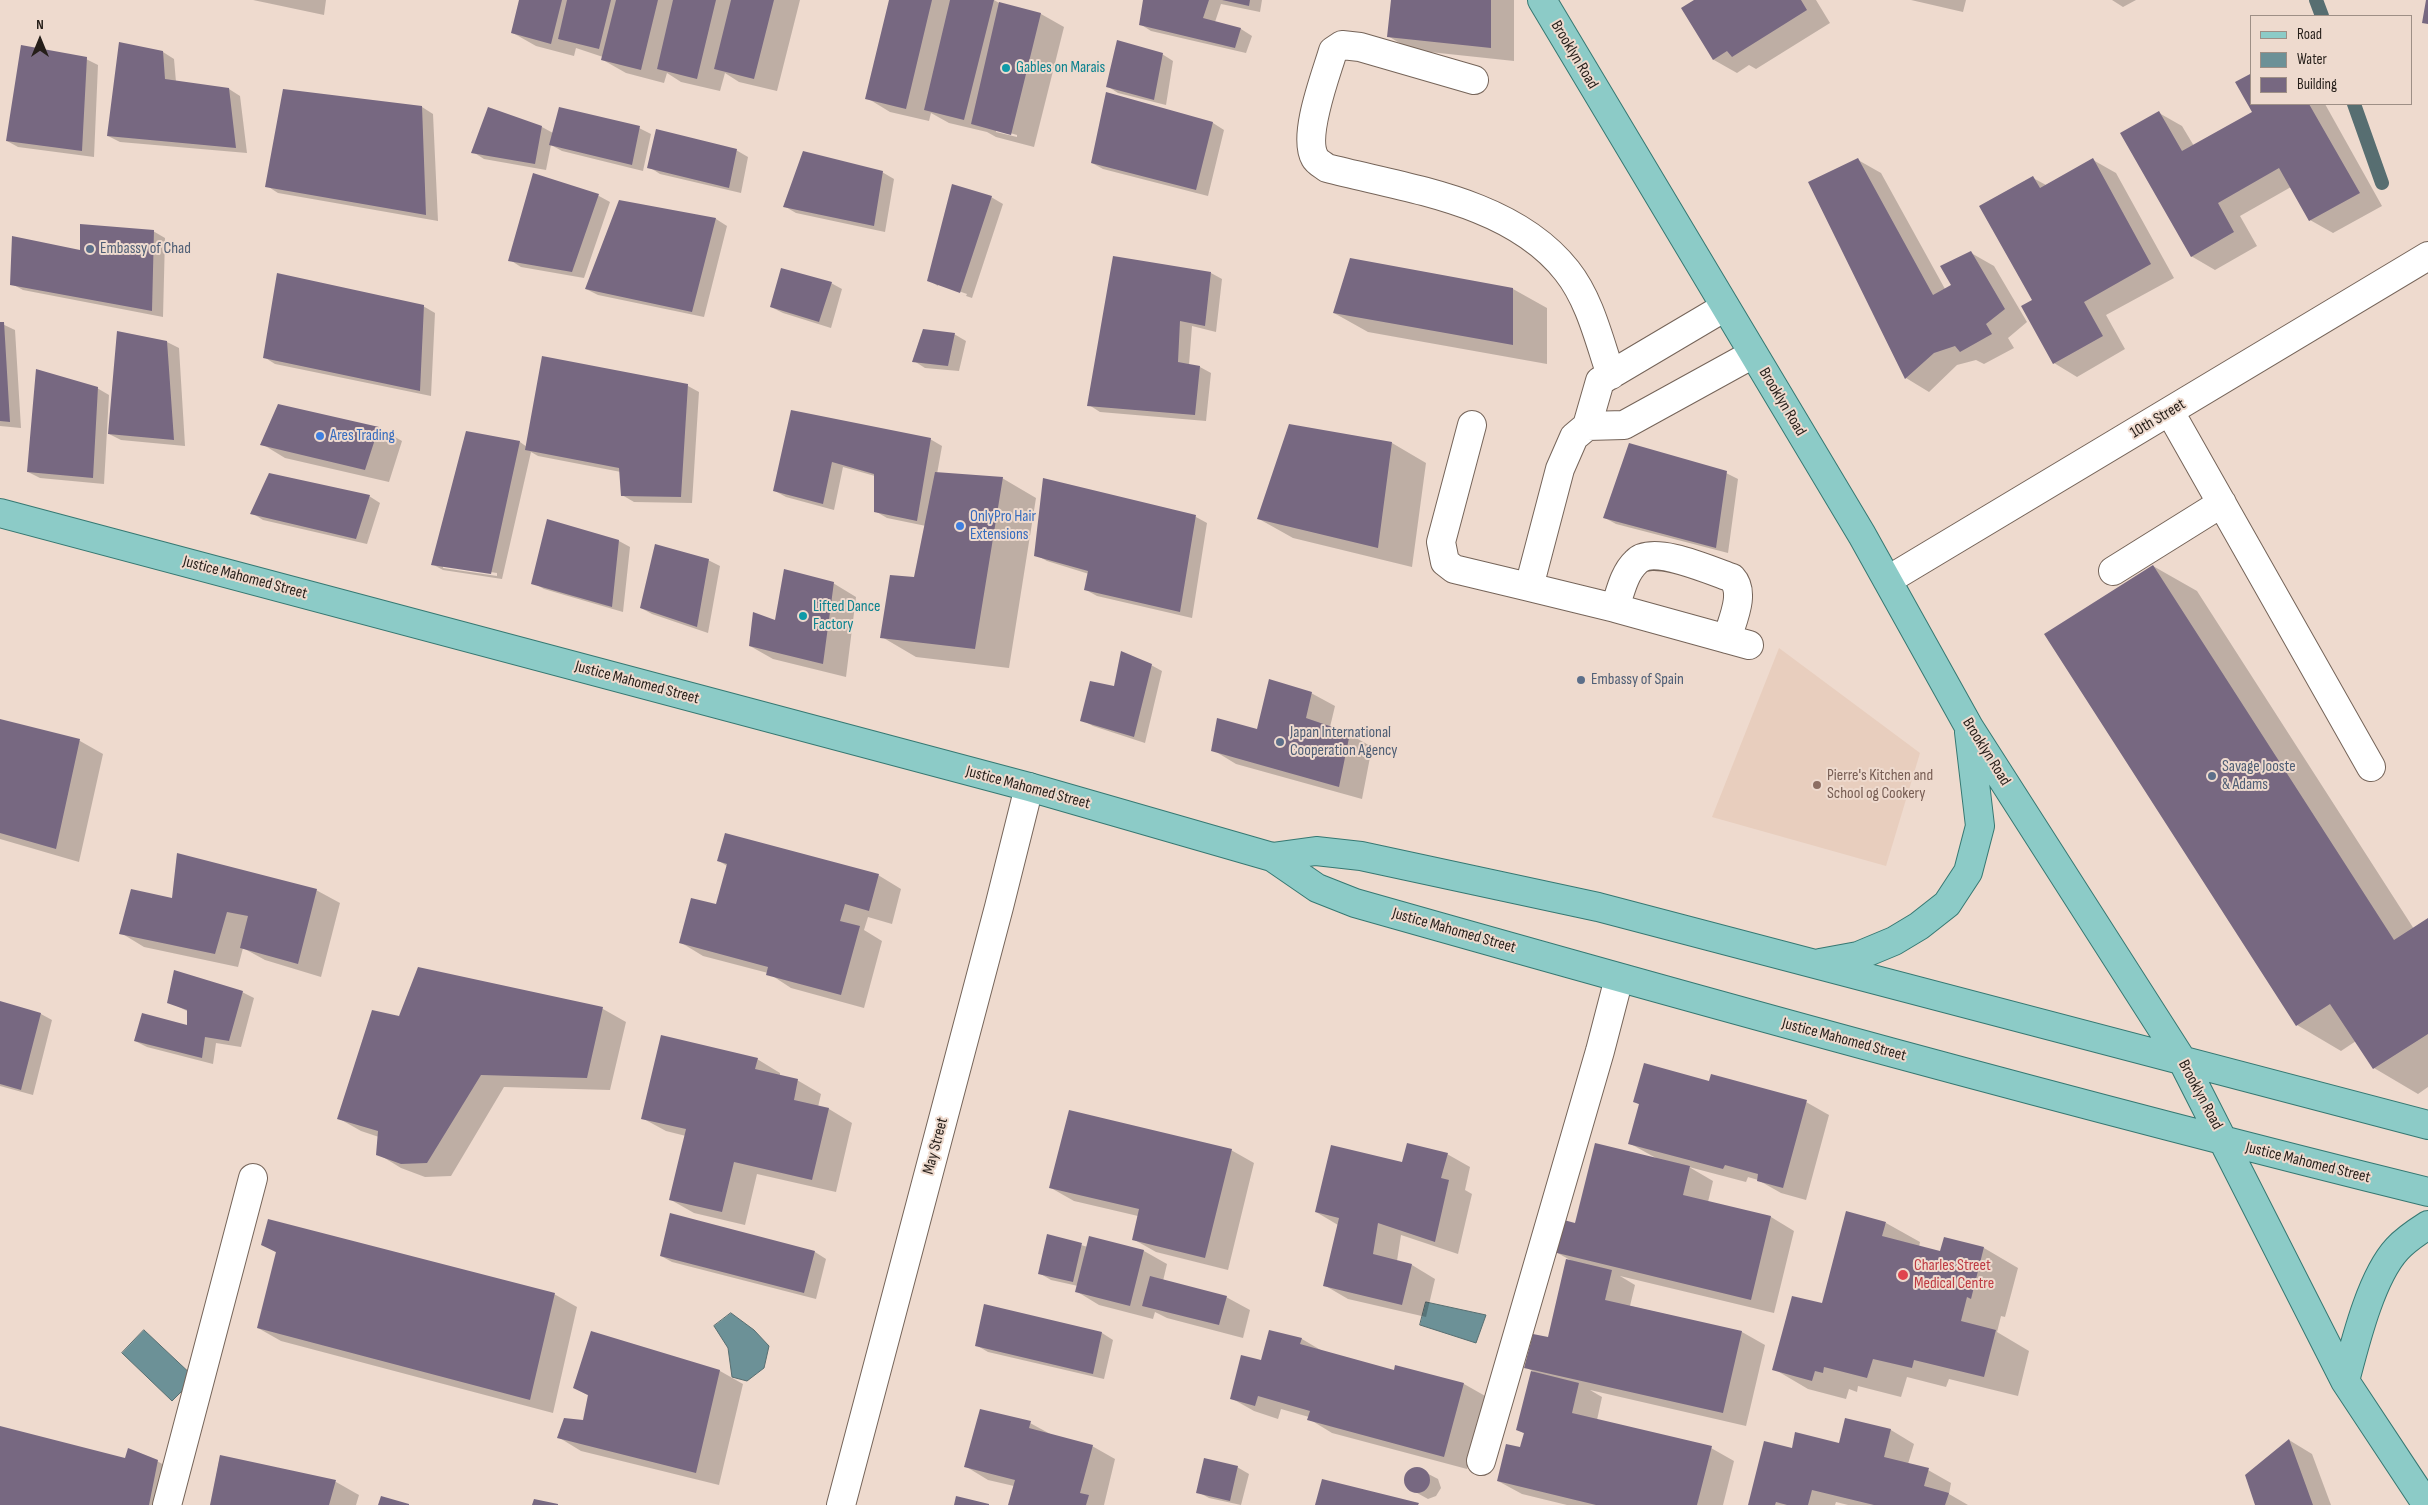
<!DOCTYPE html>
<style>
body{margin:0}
#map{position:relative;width:2428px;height:1505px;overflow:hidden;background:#eedace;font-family:"Sofia Sans Condensed",sans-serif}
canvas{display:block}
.legend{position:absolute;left:2250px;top:15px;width:162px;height:90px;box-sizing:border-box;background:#eedace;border:1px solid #9e8f86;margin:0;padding:6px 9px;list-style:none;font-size:15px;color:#251e19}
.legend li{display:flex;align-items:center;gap:10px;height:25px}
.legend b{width:25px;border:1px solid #9e8f86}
.north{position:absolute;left:15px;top:15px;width:50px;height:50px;-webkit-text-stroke:4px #eedace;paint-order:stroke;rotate:0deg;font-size:14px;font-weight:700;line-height:20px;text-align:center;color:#251e19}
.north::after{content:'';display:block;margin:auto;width:18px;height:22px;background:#251e19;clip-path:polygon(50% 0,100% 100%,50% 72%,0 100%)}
</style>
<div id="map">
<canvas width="2428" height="1505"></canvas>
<ul class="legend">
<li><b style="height:6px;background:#8ccbc7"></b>Road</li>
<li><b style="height:14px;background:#6c9197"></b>Water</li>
<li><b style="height:14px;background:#776881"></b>Building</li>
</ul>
<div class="north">N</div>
</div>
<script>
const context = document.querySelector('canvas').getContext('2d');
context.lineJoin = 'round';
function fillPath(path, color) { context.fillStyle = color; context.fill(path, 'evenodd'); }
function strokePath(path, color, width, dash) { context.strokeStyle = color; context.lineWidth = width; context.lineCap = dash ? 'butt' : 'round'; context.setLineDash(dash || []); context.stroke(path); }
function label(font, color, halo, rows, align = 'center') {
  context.font = font + ' "Sofia Sans Condensed",sans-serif'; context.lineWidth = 4; context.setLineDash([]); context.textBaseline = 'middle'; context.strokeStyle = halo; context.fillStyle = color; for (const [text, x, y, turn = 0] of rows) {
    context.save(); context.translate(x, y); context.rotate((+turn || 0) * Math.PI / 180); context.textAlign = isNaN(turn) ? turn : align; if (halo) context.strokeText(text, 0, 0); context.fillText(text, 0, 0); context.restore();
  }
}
fillPath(new Path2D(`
 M1779,648L1920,753L1886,866L1712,817Z`), '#e8cebe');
const water = new Path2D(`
 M1426,1302L1486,1315L1476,1343L1420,1325Z
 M731,1313L754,1330L769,1346L764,1368L747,1381L732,1377L728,1348L714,1326Z
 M144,1330L195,1378L172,1401L122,1353Z`);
fillPath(water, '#6c9197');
strokePath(water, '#576e71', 1);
fillPath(new Path2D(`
 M253,0H326L324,15Z
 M521,0H800L777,91L739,82L725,73L720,91L681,82L667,73L664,83L626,73L603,60V57L576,48L574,56L536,46L513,33Z
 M890,0H994L1001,4L1041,14L1064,27L1034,147L996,137L987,132L949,123L931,113L929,121L890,112L867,98ZM996,129L1017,135V137L996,132Z
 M1144,0H1262L1260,12L1221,4L1215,22L1241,29L1252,36L1246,53L1151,31L1140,24Z
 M1392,0H1514V61L1411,50L1388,36Z
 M1696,0H1816L1830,23L1756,69L1749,65L1737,73L1714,60L1683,8Z
 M1911,0H1966L1963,12Z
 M2112,0H2136L2123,7Z
 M163,52L174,59L176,82L229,89L240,96L247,153L120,142L108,136Z
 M1162,54L1173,61L1166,105L1118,93L1107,86Z
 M86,59L98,65L94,157L18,147L7,141Z
 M2237,83L2252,104H2325L2382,206L2333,233L2310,220L2291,187L2240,216L2257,246L2215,270L2191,256L2159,113L2182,126L2194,146L2254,112Z
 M1107,94L1213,123L1224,130L1208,196L1103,169L1092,163Z
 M422,107L433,114L438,221L278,193L267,186Z
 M542,127L553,133L639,128L651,134L643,171L562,151L551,145L546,170L484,159L473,152Z
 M736,150L748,157L741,193L660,174L649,167Z
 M1858,160L1881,173L1945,289L1952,285L1971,253L1994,266L2027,322L2008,338L2014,348L1984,364L1976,360L1957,365L1929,392L1906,378Z
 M2093,160L2116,173L2174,278L2106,315L2125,349L2077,377L2054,363L2034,300L2033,178L2046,185Z
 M882,172L894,179L885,232L796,213L784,206Z
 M534,175L599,196L610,202L584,278L521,267L510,260Z
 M991,197L1003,204L972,298L940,287L966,296L967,294L938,284V286L928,280Z
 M620,201L716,219L727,226L704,317L598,295L586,289Z
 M153,231L165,238L163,317L23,290L12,284L81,252Z
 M1211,273L1222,279L1216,332L1192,326L1189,365L1200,367L1211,373L1206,421L1100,412L1089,405Z
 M831,283L842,289L831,328L783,313L771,307Z
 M1513,289L1547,308V364L1368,332L1334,313Z
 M423,306L435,313L431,396L275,364L264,357Z
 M0,323L15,330L21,428L0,426Z
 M954,334L966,341L959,371L925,368L914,361Z
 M167,342L179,348L185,446L121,440L109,434Z
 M688,386L699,392L692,503L634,502L622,495L621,472L538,456L531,452L502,579L443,570L432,564L466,433L520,442L527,447ZM443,565L497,573V576L443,568Z
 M97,388L109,395L104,484L40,478L28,472Z
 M279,406L379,428L402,441L389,482L285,458L262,444Z
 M792,412L930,439L942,446L937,474L1002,478L1036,498L1009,668L916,657L882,637L915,578L926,526L887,518L875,511V476L843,467L834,510L786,497L775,491Z
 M1392,443L1426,463L1412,567L1293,538L1259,519Z
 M1726,473L1738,479L1728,553L1616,524L1605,518Z
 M369,496L380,503L367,544L263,520L252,513Z
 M1196,517L1207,523L1192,618L1097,596L1086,590L1089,574L1047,561L1036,555Z
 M619,541L630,547L623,612L544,589L533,583Z
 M708,560L720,566L708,633L652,614L641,608Z
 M2153,566L2197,591L2414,929L2428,920V1087L2418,1094L2374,1068L2356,1041L2341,1051L2297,1025L2046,635Z
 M833,583L856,597L846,677L773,659L750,646L776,622Z
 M1151,665L1162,671L1145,743L1093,726L1082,720L1115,687Z
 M1311,693L1335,706L1330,727L1349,734L1372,747L1362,799L1236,764L1213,750L1258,730Z
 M0,720L80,741L103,754L79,862L0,839Z
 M719,861L878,875L901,889L892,924L868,917L864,930L882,941L864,1008L791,988L768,973L703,956L680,942L717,906L727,866Z
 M316,890L340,903L321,977L265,960L243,948L238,967L144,947L121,933L173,899Z
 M418,968L603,1009L626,1022L610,1090L504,1087L451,1176L425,1177L401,1168L378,1154L379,1137L361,1131L338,1118L400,1017Z
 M242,992L254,998L241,1047L216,1043L213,1064L147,1047L135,1041L189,1026V1012L169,1002Z
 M0,1002L41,1014L52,1020L33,1095L0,1086Z
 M757,1059L780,1073V1076L797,1080L821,1094L818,1107L829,1109L852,1123L836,1192L757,1174L745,1225L694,1213L671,1200L686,1136L666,1131L642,1118Z
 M1710,1082L1806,1102L1829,1115L1806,1200L1781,1193L1758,1180L1748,1177L1746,1182L1689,1167L1713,1181L1708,1202L1771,1217L1794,1231L1774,1313L1620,1276L1635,1285L1630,1306L1742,1332L1765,1345L1746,1426L1590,1390L1602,1397L1597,1420L1711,1448L1734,1461L1723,1505H1567L1522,1494L1498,1481L1521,1449L1525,1434L1518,1430L1537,1374L1526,1367L1549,1339L1572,1261L1554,1251L1576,1225L1656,1158L1629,1143L1640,1105L1634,1101Z
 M1231,1150L1254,1163L1228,1270L1156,1252L1133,1239L1138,1216L1074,1201L1051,1188Z
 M1447,1154L1470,1167L1465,1190L1472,1194L1458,1254L1401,1235L1397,1261L1412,1265L1435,1279L1426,1317L1348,1299L1324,1285L1338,1225L1316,1212L1403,1163Z
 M1886,1223L1920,1242L1919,1247L1941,1253L1945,1238L1984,1248L2018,1268L2005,1317L2001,1316L1997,1332L2029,1351L2018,1396L1949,1379L1946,1387L1907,1377L1901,1397L1858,1386L1857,1392L1849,1389L1846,1399L1808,1389L1774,1369Z
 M1048,1236L1088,1247L1144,1251L1167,1264L1163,1281L1226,1297L1250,1310L1243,1338L1167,1318L1155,1312L1153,1319L1099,1305L1076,1291L1078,1286L1051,1280L1039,1273Z
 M262,1244L554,1294L577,1307L553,1413L281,1341L258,1328L277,1253Z
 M815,1252L826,1259L816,1299L672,1262L661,1256Z
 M985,1306L1102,1333L1113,1340L1104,1379L988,1352L976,1345Z
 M1270,1331L1302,1339L1324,1352L1394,1371L1464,1384L1487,1397L1467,1469L1332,1433L1309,1419V1417L1281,1409L1278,1419L1254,1411L1231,1398L1262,1362Z
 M592,1333L720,1371L743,1384L719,1485L581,1451L558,1437L584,1421L589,1396L575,1388Z
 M1030,1423L1054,1436L1092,1446L1115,1459L1104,1505H1009L1014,1486L988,1480L965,1466Z
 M0,1427L126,1460L157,1461L181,1475L175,1505H0Z
 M1891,1430L1914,1444L1908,1464L1928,1470L1951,1483L1949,1494L1968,1505H1848L1836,1502L1835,1505H1750L1793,1449L1840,1445Z
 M2289,1440L2312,1454L2331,1505H2257Z
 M220,1456L336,1482L359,1495L356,1505H211Z
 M1237,1467L1249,1474L1241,1505L1209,1498L1198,1492Z
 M1417,1468L1438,1479L1441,1488L1436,1496L1428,1499L1408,1488L1404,1479L1409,1471Z`), '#0003');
strokePath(new Path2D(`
 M2316,0L2322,16
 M2354,104L2382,183`), '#576e71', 14);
fillPath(new Path2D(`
 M519,0H562L551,44L511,33Z
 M567,0H611L599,49L558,39Z
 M616,0H658L641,70L601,60Z
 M673,0H716L697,79L657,69Z
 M731,0H774L754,79L714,69Z
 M889,0H932L906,109L865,99Z
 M950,0H994L964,120L924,110Z
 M1143,0H1209L1203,18L1241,28L1235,48L1139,25Z
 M1222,0H1250L1249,6Z
 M1391,0H1491V48L1387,37Z
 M1694,0H1801L1807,10L1732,57L1727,51L1713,60L1681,8Z
 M2426,0H2428V24L2422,23Z
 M999,2L1041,13L1011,135L971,124Z
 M1117,40L1163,53L1154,100L1106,87Z
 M119,42L163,51L165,79L229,88L236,148L107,136Z
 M21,45L87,57L82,151L6,141Z
 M2252,73V104H2309L2360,193L2309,221L2279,168L2218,203L2234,232L2191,257L2120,133L2159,111L2182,151L2252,112L2235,82Z
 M283,89L422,106L426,215L265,187Z
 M1106,92L1213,122L1196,190L1091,163Z
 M488,107L542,126L535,164L471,153Z
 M559,107L640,126L632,165L549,145Z
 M656,129L737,149L729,188L647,168Z
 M803,151L883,171L874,226L783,207Z
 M1858,158L1933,295L1951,285L1940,266L1971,251L2005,309L1986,324L1992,334L1960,352L1955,346L1934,353L1905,379L1808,182Z
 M2093,158L2151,264L2084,302L2103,336L2053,364L2021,306L2032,300L1979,206L2033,176L2040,188Z
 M533,173L599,194L572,272L508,261Z
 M952,184L992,196L960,293L927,281Z
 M619,200L716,218L692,312L585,289Z
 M80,224L154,230L152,311L10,285L12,236L80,250Z
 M1113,256L1211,272L1205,326L1180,321L1178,362L1200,366L1195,415L1087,406Z
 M1350,258L1513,288V345L1333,313Z
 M781,268L832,282L819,322L770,307Z
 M277,273L424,305L420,391L263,358Z
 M0,322H4L10,422L0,421Z
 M923,329L955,333L948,366L912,362Z
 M117,331L167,341L174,440L108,434Z
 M542,356L688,384L681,497L621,496L619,468L525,450Z
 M36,369L98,387L93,478L27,472Z
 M278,404L379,427L365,470L260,445Z
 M791,410L931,438L917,521L874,512V474L832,462L823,504L773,491Z
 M1289,424L1392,442L1378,548L1257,519Z
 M466,431L520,441L491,574L431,565Z
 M1629,443L1727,471L1716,548L1603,518Z
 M935,472L1003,477L975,649L880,638L890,575L914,577Z
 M269,473L370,495L356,539L250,514Z
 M1043,478L1196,515L1180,612L1084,590L1088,571L1034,556Z
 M547,519L619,540L612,607L531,584Z
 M655,544L709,559L697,627L640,608Z
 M2153,565L2394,940L2428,918V1034L2373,1069L2330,1004L2296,1026L2044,634Z
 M784,569L834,582L823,664L749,646L753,612L775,620Z
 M1121,651L1152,664L1134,737L1080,721L1090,681L1114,686Z
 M1269,679L1312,692L1306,718L1350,733L1339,787L1211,751L1217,718L1257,729Z
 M0,719L80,739L56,849L0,833Z
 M725,833L879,874L869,911L845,904L840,921L860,926L841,995L766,975L768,967L679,943L691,898L716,904L727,864L717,861Z
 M177,853L317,889L298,964L240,948L248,916L227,912L215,954L119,934L131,889L172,898Z
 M418,967L603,1007L587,1078L481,1075L427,1163L401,1164L376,1155L378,1131L337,1119L372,1010L399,1016Z
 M174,970L243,991L229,1041L205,1037L202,1058L134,1041L142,1013L187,1025V1010L167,1003Z
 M0,1001L41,1013L21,1090L0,1084Z
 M661,1035L758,1058L755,1069L798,1079L794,1100L829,1108L812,1180L734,1162L722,1212L669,1200L686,1129L641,1119Z
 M1644,1063L1709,1081L1711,1074L1807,1100L1783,1188L1757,1181L1758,1174L1725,1165L1723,1169L1628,1144L1639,1104L1633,1102Z
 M1069,1110L1232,1149L1205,1258L1132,1240L1139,1209L1049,1188Z
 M1407,1143L1448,1153L1441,1178L1449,1180L1435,1242L1378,1223L1373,1254L1412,1264L1402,1305L1323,1286L1339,1218L1315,1212L1331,1145L1402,1162Z
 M1595,1143L1690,1166L1683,1195L1771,1216L1751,1300L1553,1252L1560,1219L1575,1223Z
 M1846,1211L1886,1222L1882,1236L1940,1251L1944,1237L1984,1247L1971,1299L1967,1297L1961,1321L1996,1330L1984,1377L1914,1360L1912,1368L1873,1359L1867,1378L1824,1367L1823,1373L1815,1371L1812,1381L1772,1370L1792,1296L1822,1303Z
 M670,1213L815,1251L804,1293L660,1256Z
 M268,1219L555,1293L530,1400L257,1328L276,1252L261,1245Z
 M1047,1234L1082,1243L1073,1282L1038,1274Z
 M1089,1236L1144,1250L1130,1306L1075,1292Z
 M1566,1259L1612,1270L1605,1300L1742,1331L1723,1413L1524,1368L1533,1334L1548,1337Z
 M1150,1276L1227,1296L1219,1325L1142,1306Z
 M984,1304L1102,1332L1093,1374L975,1346Z
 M1269,1330L1302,1338L1300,1344L1394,1370L1395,1365L1464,1383L1444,1457L1307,1420L1310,1411L1258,1396L1255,1406L1230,1399L1241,1355L1261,1360Z
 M591,1331L720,1370L696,1473L557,1438L564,1418L583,1420L588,1395L573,1388Z
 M1531,1371L1579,1383L1572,1413L1712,1446L1697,1505H1596L1497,1481L1506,1444L1520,1447L1524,1433L1516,1430Z
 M980,1409L1031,1421L1029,1428L1093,1445L1080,1493L1089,1495L1086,1505H1008L1015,1480L964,1467Z
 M1845,1418L1891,1429L1884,1457L1929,1468L1924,1486L1949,1493L1945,1505H1874L1812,1490L1808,1505H1787L1776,1502L1775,1505H1748L1764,1441L1792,1448L1795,1432L1839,1443Z
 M0,1426L125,1458L128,1448L158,1460L149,1505H0Z
 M2289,1439L2313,1505H2255L2245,1475Z
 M220,1455L336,1480L329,1505H210Z
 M1204,1458L1238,1466L1230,1501L1196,1493Z
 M1404 1480a13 13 0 1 1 26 0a13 13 0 1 1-26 0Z
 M1322,1479L1419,1503L1418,1505H1315Z
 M381,1496L409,1504V1505H378Z
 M956,1496L989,1504V1505H954Z
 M534,1499L558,1504V1505H532Z`), '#776881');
const minor = new Path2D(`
 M1474,80L1360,47L1342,45L1333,51C1326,75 1302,136 1315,158C1317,162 1323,165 1327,168C1408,189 1512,201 1567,271C1590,300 1599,340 1611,375
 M2170,412L2371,767
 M1472,425L1441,542L1445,562L1454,569L1529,587L1560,469L1574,437L1587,426L1600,381L1725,307
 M1587,426L1624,425L1753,354
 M2113,571L2222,503
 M1888,580L2428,256
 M1529,587L1615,608L1749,645
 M1615,608C1620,593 1624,573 1636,562C1652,544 1712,571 1732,578C1746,593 1732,621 1727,639
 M1481,1461L1600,1051L1619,978
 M167,1505L253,1178
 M841,1505L999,907L1029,787`);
const major = new Path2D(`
 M1542,0L1862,535L1969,727L2182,1060L2345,1381L2427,1505
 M0,513L1029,787L1272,857L1317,888L1355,903C1711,1004 2068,1103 2428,1192
 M1272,857L1316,851L1361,856L1598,907L2428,1125
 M1820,963L1858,956L1894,941L1919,926L1947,904L1968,872L1980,826L1969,732
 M2345,1381C2355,1343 2371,1277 2397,1249C2406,1239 2417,1232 2428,1225`);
strokePath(minor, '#756459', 30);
strokePath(major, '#367872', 30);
strokePath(minor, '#fff', 28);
strokePath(major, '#8ccbc7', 28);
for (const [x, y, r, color] of [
 [1006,68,5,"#0f9aa8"],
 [90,249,5,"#5c6f8a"],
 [320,436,5,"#3f7fe0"],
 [960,526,5,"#3f7fe0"],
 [803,616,5,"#0f9aa8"],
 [1581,680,5,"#5c6f8a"],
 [1280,742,5,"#5c6f8a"],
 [2212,776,5,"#5c6f8a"],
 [1817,785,5,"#8d6e63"],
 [1903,1275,6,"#e0444e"]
]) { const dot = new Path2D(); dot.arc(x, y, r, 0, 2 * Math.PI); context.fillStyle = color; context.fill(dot); strokePath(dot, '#eedace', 2); }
label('16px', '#251e19', '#eedace', [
 ["Brooklyn Road",1574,55,59],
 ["Brooklyn Road",1782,402,59],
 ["10th Street",2158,419,-31],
 ["Justice Mahomed Street",245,578,15],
 ["Justice Mahomed Street",637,683,15],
 ["Brooklyn Road",1986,752,58],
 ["Justice Mahomed Street",1028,788,15],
 ["Justice Mahomed Street",1454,931,16],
 ["Justice Mahomed Street",1844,1040,15],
 ["Brooklyn Road",2200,1095,62],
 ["May Street",936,1146,-75],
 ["Justice Mahomed Street",2308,1163,14]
]);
label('16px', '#0d838f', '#eedace', [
 ["Gables on Marais",1016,68],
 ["Lifted Dance",813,607],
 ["Factory",813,625]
], 'left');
label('16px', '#4e5e75', '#eedace', [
 ["Embassy of Chad",100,249],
 ["Embassy of Spain",1591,680],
 ["Japan International",1290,733],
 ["Cooperation Agency",1290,751],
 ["Savage Jooste",2222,767],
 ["& Adams",2222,785]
], 'left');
label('16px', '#366cbe', '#eedace', [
 ["Ares Trading",330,436],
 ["OnlyPro Hair",970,517],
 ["Extensions",970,535]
], 'left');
label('16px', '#785e54', '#eedace', [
 ["Pierre's Kitchen and",1827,776],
 ["School og Cookery",1827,794]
], 'left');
label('16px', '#be3a42', '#eedace', [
 ["Charles Street",1914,1266],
 ["Medical Centre",1914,1284]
], 'left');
</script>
